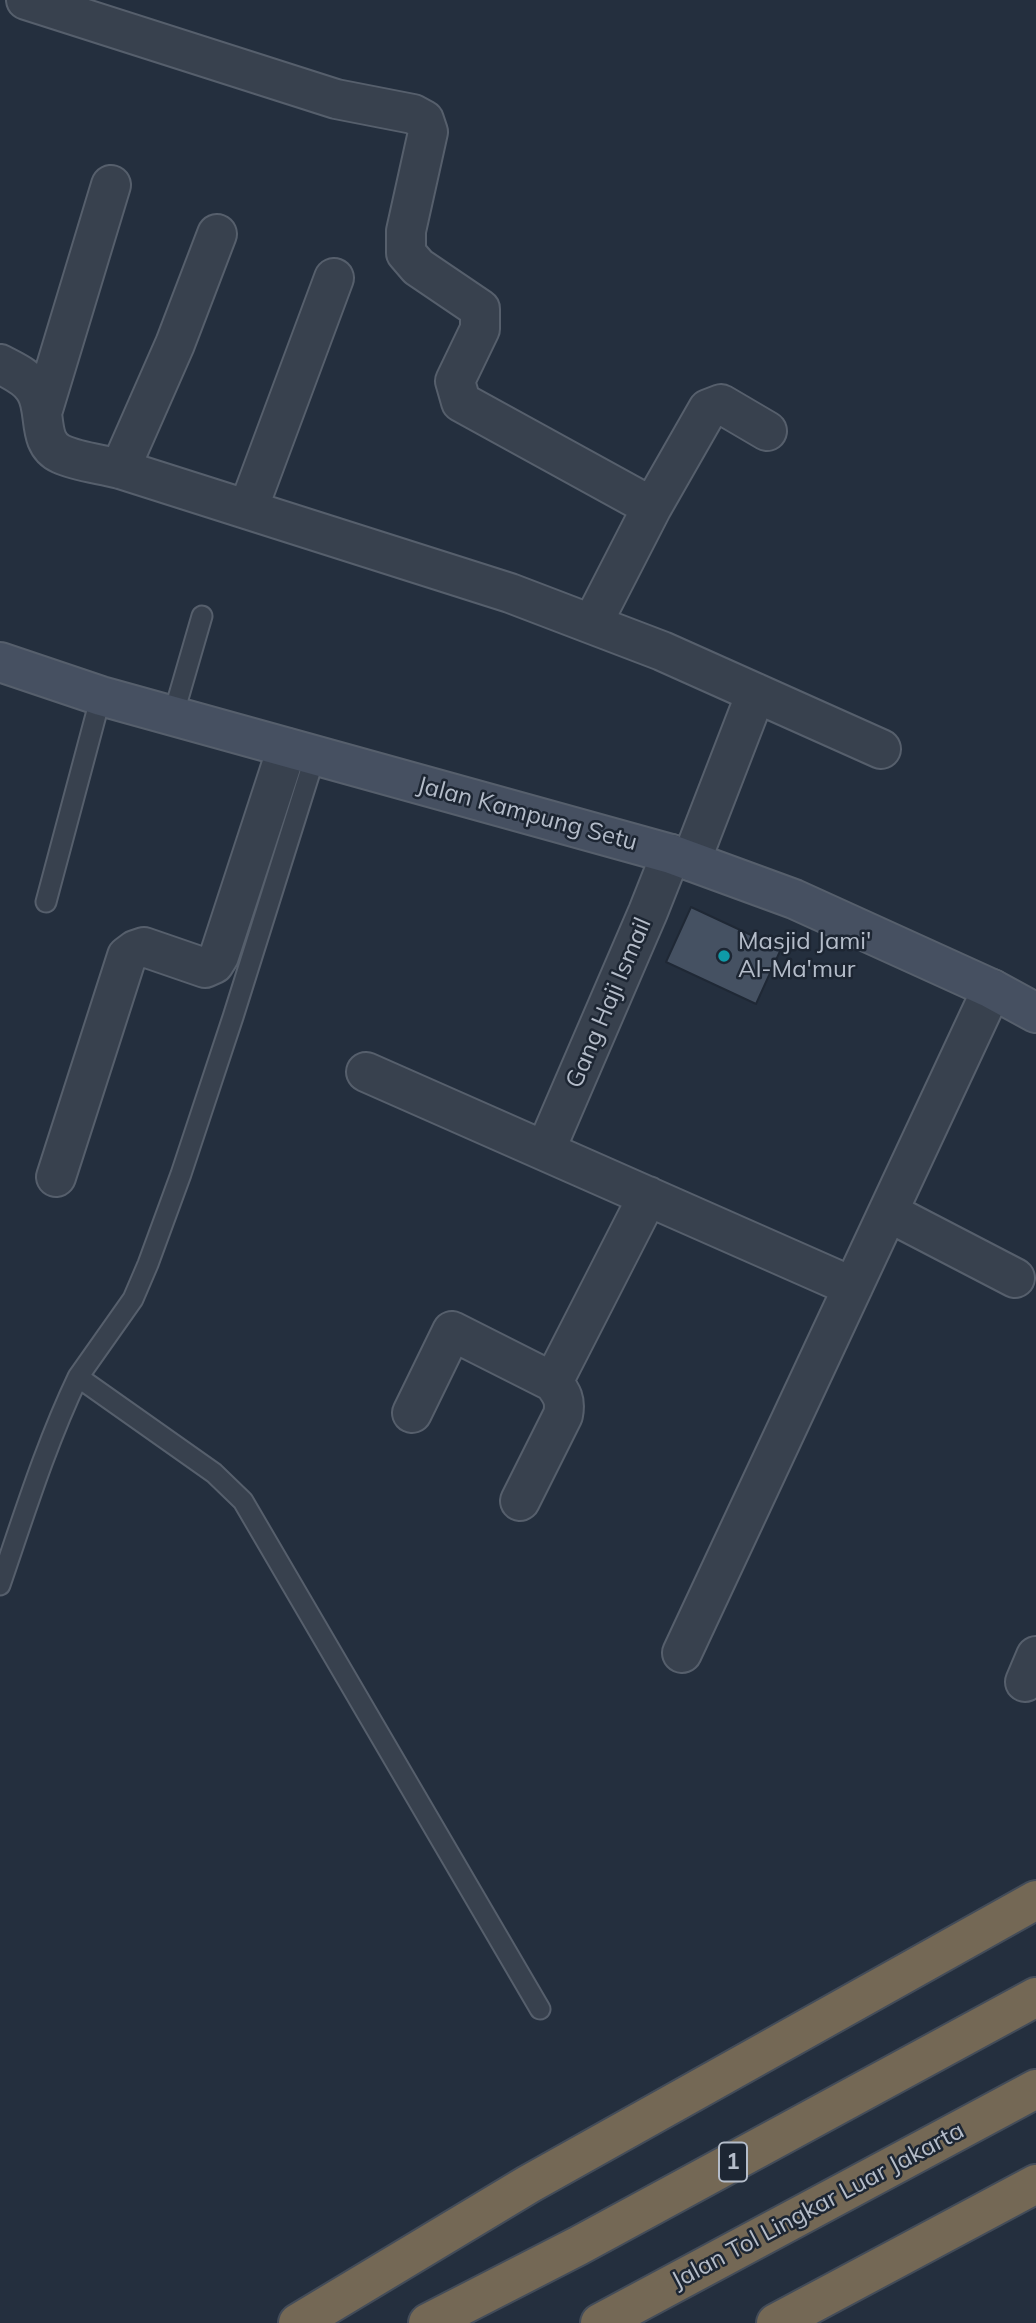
<!DOCTYPE html>
<style>
body{margin:0}
canvas{display:block;background:#242f3e}
</style>
<canvas width="1036" height="2323"></canvas>
<script>
const context = document.querySelector('canvas').getContext('2d');
context.lineJoin = 'round';
function fillPath(path, color) { context.fillStyle = color; context.fill(path, 'evenodd'); }
function strokePath(path, color, width, dash) { context.strokeStyle = color; context.lineWidth = width; context.lineCap = dash ? 'butt' : 'round'; context.setLineDash(dash || []); context.stroke(path); }
function label(font, color, halo, rows, align = 'center') {
  context.font = font + ' Mulish,sans-serif'; context.lineWidth = 5; context.setLineDash([]); context.textBaseline = 'middle'; context.strokeStyle = halo; context.fillStyle = color; for (const [text, x, y, turn = 0] of rows) {
    context.save(); context.translate(x, y); context.rotate((+turn || 0) * Math.PI / 180); context.textAlign = isNaN(turn) ? turn : align; if (halo) context.strokeText(text, 0, 0); context.fillText(text, 0, 0); context.restore();
  }
}
const building = new Path2D(`
 M691,907L781,949L756,1004L666,962Z`);
fillPath(building, '#455162');
strokePath(building, '#1f2835', 2);
const lane = new Path2D(`
 M173,716L202,616
 M315,756L233,1017L181,1174L148,1264L133,1299L78,1377L214,1473L243,1501L540,2009
 M46,902L101,696
 M0,1585C24,1515 46,1444 78,1377`);
const street = new Path2D(`
 M26,0L336,99L413,114L424,120L428,132L406,231V253L418,267L480,309V329L455,381L461,402L652,507
 M0,364C13,371 28,377 35,390C48,410 36,443 61,454C78,462 102,464 120,469L510,593L662,651L881,749
 M42,413L111,185
 M120,469L175,344L217,234
 M248,509L334,278
 M592,624L652,507L708,409L721,404L767,431
 M691,861L756,693
 M366,1072L853,1287
 M545,1151L648,912L671,854
 M56,1177L127,956L135,950L144,947L205,968L214,964L219,956L287,748
 M888,1212L1015,1278
 M412,1413L452,1331L553,1382L648,1196
 M520,1501L563,1415C566,1400 562,1394 553,1382
 M682,1653L992,989
 M1025,1682L1036,1656`);
const secondary = new Path2D(`
 M0,662L101,696L671,854L794,899L992,989L1036,1013`);
const highway = new Path2D(`
 M298,2323L529,2184L1036,1900
 M428,2323L578,2246L1036,1997
 M600,2323L1036,2089
 M776,2323L1036,2184`);
strokePath(lane, '#565f6c', 23);
strokePath(street, '#565f6c', 42);
strokePath(secondary, '#565f6c', 42);
strokePath(highway, '#434c59', 42);
strokePath(lane, '#38414e', 19);
strokePath(street, '#38414e', 38);
strokePath(secondary, '#465061', 38);
strokePath(highway, '#746855', 38);
for (const [x, y, r, color] of [
 [724,956,7,"#0f9aa8"]
]) { const dot = new Path2D(); dot.arc(x, y, r, 0, 2 * Math.PI); context.fillStyle = color; context.fill(dot); strokePath(dot, '#1d2633', 2.5); }
for (const [x, y, w] of [
 [733,2162,28]
]) { const box = new Path2D(); box.roundRect(x - w / 2, y - 19.5, w, 39, 5); context.fillStyle = '#1d2633'; context.fill(box); strokePath(box, '#b4bcc9', 2); }
label('bold 23px', '#b4bcc9', null, [
 ["1",733,2162]
]);
label('24px', '#b4bcc9', '#1d2633', [
 ["Jalan Kampung Setu",527,814,15],
 ["Gang Haji Ismail",609,1003,-67],
 ["Jalan Tol Lingkar Luar Jakarta",818,2206,-28]
]);
label('24px', '#b4bcc9', '#1d2633', [
 ["Masjid Jami'",738,942],
 ["Al-Ma'mur",738,970]
], 'left');
</script>
